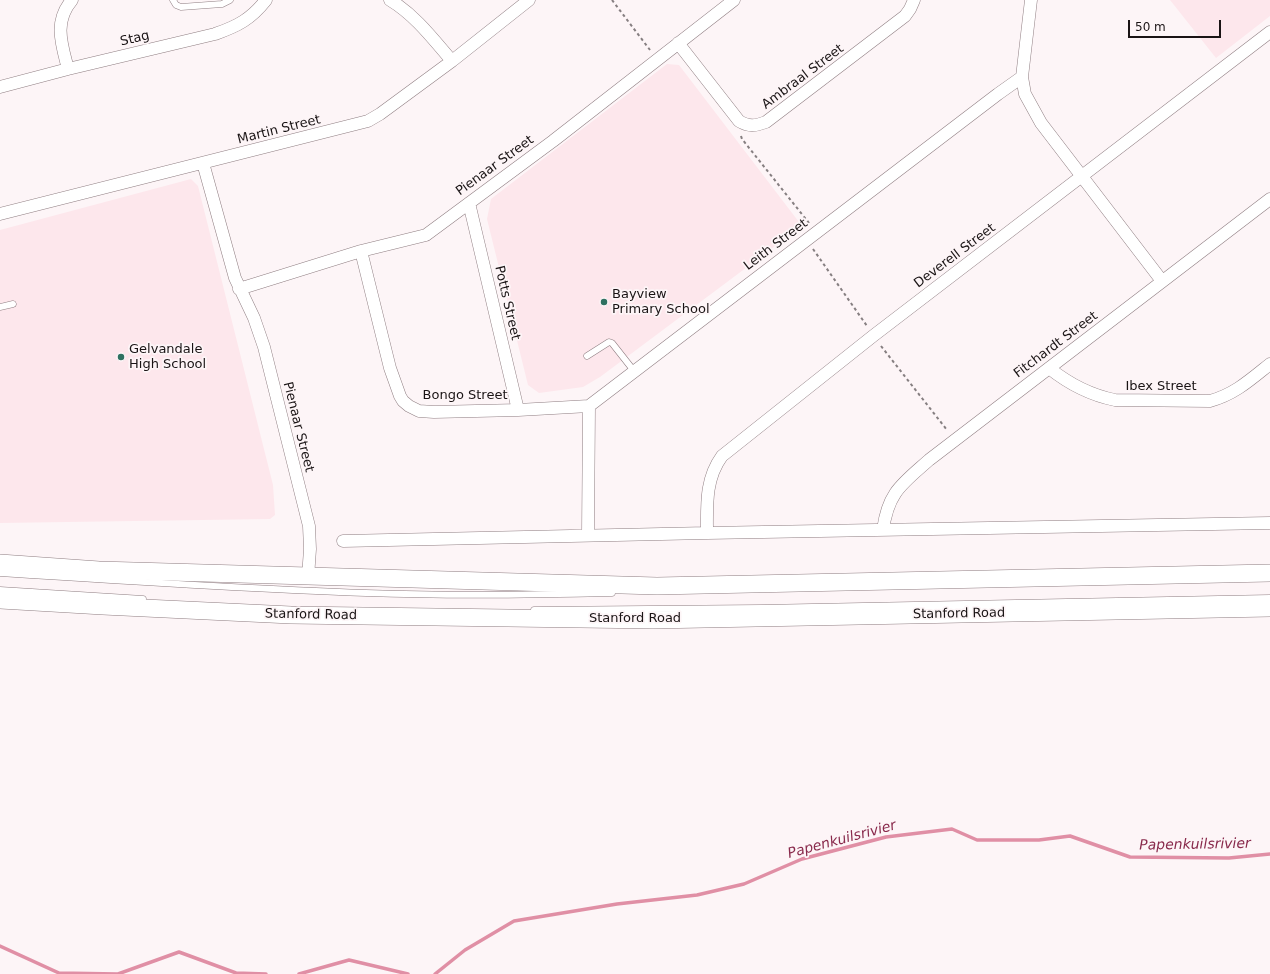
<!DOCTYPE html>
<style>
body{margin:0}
#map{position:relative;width:1270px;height:974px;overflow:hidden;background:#fdf5f7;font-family:"DejaVu Sans",sans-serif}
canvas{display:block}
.scale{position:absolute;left:1128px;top:20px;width:93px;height:18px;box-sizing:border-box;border:2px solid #1a1415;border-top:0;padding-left:5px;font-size:12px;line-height:14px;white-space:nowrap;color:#1a1415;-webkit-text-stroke:3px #fdf5f7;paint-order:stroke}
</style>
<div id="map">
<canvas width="1270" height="974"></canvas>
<div class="scale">50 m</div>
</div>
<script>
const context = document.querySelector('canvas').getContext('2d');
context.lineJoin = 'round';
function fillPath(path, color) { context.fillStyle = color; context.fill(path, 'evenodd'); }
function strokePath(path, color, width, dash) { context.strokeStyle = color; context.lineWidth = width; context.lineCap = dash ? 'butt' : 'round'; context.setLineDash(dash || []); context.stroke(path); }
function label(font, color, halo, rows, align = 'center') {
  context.font = font + ' "DejaVu Sans",sans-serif'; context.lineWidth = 3.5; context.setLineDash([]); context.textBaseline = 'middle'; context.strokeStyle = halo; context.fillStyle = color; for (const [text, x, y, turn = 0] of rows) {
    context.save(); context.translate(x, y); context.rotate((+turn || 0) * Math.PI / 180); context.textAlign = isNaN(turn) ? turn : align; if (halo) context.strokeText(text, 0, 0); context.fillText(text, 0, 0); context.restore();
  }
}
fillPath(new Path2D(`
 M1170,0H1270V16L1216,58Z
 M667,64L679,65L802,226L600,377L583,387L539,393L528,385L487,219L491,199Z
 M191,179L198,186L273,485L275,515L270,519L0,523V230Z`), '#fde7ec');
strokePath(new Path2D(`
 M0,946L59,973L118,974L179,952L236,973L266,974
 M299,974L349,960L408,974
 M435,974L465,950L514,921L617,904L697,895L744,884L802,859L886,837L952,829L977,840H1039L1070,836L1130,857L1229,858L1270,854`), '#e08fa5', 3.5);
const service = new Path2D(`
 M173,0L176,5L181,7L222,4L230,0
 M0,307L13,304
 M587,356L609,342L612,343L634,371
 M0,573C122,581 244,589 366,593C448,596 530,595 612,593
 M0,590L143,599
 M534,610L761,608L1270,598`);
const minor = new Path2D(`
 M390,0C415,15 433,39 452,61
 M1031,0L1022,77L1025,94L1041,123L1162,281
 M678,43L739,121C749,127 755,126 766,122L905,16L910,9L914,0
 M68,69C62,45 53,22 72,0
 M0,87L68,69L215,34C238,26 251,19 266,0
 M203,163L235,278L254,318L264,347L309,526L310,549L308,577
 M469,203L518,410
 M0,214L368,121L380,114L452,61L529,0
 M361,251L390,368L400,396L403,401L409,406L419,411L434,412L518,410L589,406
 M239,289L361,251L426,235L553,141L734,0
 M1049,368C1069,384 1090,395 1115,400L1210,401C1235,394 1250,380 1270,364
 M883,530C888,492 902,484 929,460L1270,199
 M707,533C707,506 705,479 722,456L873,336L1270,32
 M588,535L589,406L998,94L1022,77
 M343,541L707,533L1270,523`);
const secondary = new Path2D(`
 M0,563L99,570L657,586L1270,573
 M0,600L103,606L291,615L653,620L1270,608`);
strokePath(service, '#8f7e82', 7);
strokePath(minor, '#8f7e82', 13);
strokePath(secondary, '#8f7e82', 18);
strokePath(new Path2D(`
 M612,0L650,50
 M741,136L742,139L809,223
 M813,249L867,326
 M881,346L947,430`), '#867f81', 2, [3, 3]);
strokePath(service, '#fff', 6);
strokePath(minor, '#fff', 12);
strokePath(secondary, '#fff', 17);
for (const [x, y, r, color] of [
 [604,302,4,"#2f7161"],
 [121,357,4,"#2f7161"]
]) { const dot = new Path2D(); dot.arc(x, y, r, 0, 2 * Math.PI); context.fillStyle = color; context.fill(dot); strokePath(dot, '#fdf5f7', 1.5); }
label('13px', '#1a1415', '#fdf5f7', [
 ["Stag",135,39,-13],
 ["Ambraal Street",803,77,-37],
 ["Martin Street",279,130,-14],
 ["Pienaar Street",495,166,-36],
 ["Leith Street",776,245,-37],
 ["Deverell Street",955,256,-37],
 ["Potts Street",507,303,77],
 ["Fitchardt Street",1056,345,-37],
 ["Ibex Street",1161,387],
 ["Bongo Street",465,396],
 ["Pienaar Street",298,427,76],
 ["Stanford Road",959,614,-1],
 ["Stanford Road",311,615,1],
 ["Stanford Road",635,619]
]);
label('13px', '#1a1415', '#fdf5f7', [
 ["Bayview",612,295],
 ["Primary School",612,310],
 ["Gelvandale",129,350],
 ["High School",129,365]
], 'left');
label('italic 14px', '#892a4c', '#fdf5f7', [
 ["Papenkuilsrivier",842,840,-15],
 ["Papenkuilsrivier",1195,845,-1]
]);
</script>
